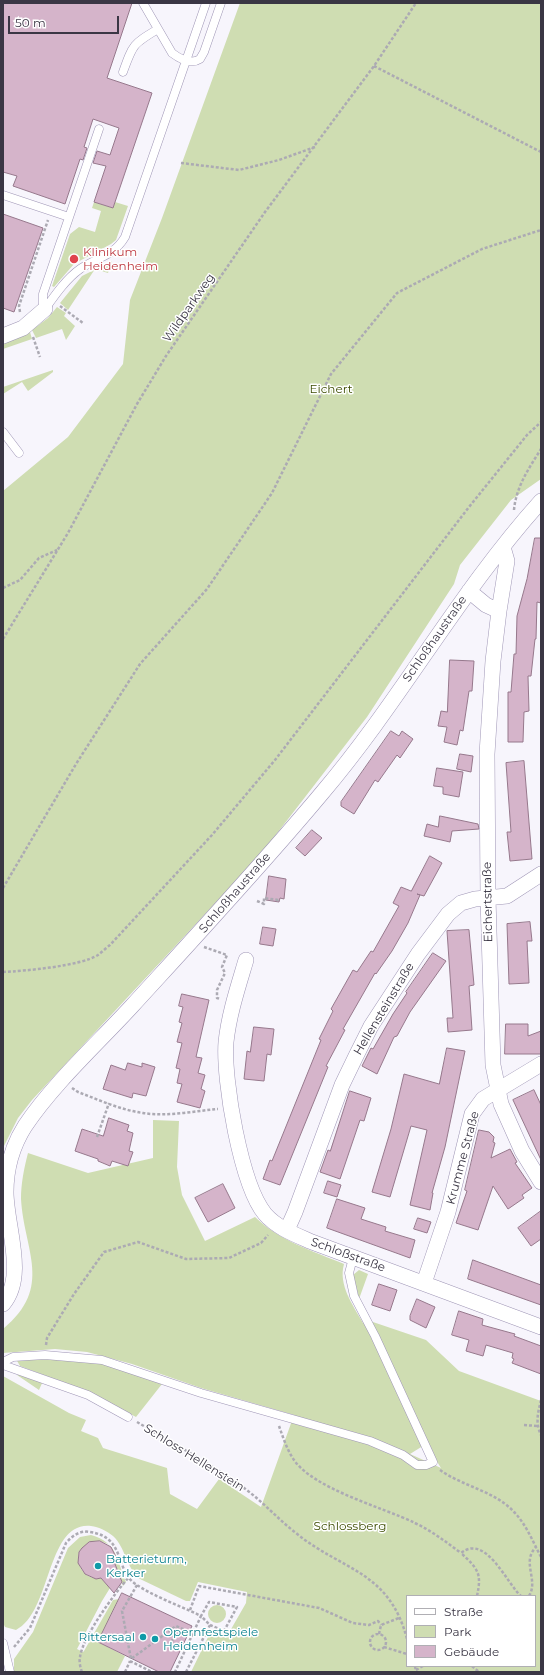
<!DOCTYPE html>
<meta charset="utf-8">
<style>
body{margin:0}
#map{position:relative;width:544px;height:1675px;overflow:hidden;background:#f7f5fc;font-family:Montserrat,sans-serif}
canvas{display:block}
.frame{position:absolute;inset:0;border:4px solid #3a3644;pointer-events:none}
.legend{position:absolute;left:406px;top:1595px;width:130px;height:72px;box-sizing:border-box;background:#fff;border:1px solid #b0afb4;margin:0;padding:5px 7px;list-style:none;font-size:12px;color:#3a3644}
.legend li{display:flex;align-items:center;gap:8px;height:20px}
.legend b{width:20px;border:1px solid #b0afb4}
.scale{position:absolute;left:8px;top:16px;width:111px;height:18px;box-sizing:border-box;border:2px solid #3a3644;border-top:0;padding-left:5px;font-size:12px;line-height:14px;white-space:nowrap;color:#3a3644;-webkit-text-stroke:3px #fff;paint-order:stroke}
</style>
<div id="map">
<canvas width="544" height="1675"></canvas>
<div class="frame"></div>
<ul class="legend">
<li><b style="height:5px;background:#fff"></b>Straße</li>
<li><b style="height:11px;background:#cfddb2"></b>Park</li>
<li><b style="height:11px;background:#d5b4ca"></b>Gebäude</li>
</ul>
<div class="scale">50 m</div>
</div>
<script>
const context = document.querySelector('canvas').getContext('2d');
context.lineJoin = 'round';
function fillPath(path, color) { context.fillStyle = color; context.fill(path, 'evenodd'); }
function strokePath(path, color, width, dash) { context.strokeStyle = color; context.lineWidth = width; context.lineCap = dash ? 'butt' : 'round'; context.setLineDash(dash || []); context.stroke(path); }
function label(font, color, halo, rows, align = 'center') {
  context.font = font + ' Montserrat,sans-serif'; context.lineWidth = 3; context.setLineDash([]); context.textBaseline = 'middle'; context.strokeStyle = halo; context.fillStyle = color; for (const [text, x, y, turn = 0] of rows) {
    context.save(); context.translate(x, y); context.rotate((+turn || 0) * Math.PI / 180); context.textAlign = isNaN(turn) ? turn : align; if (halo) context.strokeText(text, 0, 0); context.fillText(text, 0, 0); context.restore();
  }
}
fillPath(new Path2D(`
 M240,3H541V479L511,500L460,565L454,584L367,717L261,854L32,1100L18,1118L3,1148V491L68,437L123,364L130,300L162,218Z
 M94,202L113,208L115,202L128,206L116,240L111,244L74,264L54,287L52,286L70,234L79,227L95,232L101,211L92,208Z
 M112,261L108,273L95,269L68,310L60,303L82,276Z
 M57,307L66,313L64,316L75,326L66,340L62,329L36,338L32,330L48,318Z
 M30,332L32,339L3,349V344Z
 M53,370V372L28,391L22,382L3,394V387Z
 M153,1120L179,1121L177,1167L182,1195L205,1241L255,1217C280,1241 313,1251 344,1264C338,1285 353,1305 363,1323L370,1321L426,1340L459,1371L541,1401V1672H191L211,1631L226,1638L246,1603L247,1592L198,1582L190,1601H186L140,1579C126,1568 126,1548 113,1536C107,1531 99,1527 91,1526C46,1521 52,1612 16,1630L5,1627L3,1623V1376L69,1413L86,1420L81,1431L98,1438L103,1448L167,1468L170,1494L197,1509L219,1479L261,1507L294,1415L201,1388L132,1364L87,1352L55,1349L3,1353V1329C54,1287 24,1251 21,1199C21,1184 24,1168 28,1153L88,1173L153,1158ZM426,1444L441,1468L410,1454ZM407,1596H535V1666H407Z
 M359,1270L368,1274L359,1299L353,1275Z
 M49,1358L104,1364L162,1384L136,1417L93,1394L20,1366L16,1359Z
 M22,1374L43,1381L39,1390L17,1375Z
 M91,1535C118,1543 116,1559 126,1582L123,1586L115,1564L116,1557L111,1547L108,1544L100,1541L89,1542L79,1552C76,1567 85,1580 101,1578L110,1588L102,1601L77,1649L83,1652L84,1651L113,1600L119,1599L98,1642L125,1656L117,1672H14V1659L33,1632L68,1548L80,1537Z
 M208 1614a9 9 0 1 1 18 0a9 9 0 1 1-18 0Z`), '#cfddb2');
const building = new Path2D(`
 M3,3H132L107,78L152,93L113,208L94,202L106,166L93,163L97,151L110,155L119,128L93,119L84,147L87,148L83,160L80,159L65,204L13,186L17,176L3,172Z
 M3,214L43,228L14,312L3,308Z
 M535,538H541V603L537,602L536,639H535L531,676H528L529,711L524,712L523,742H508V692H511L514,654H516L517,616L527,579Z
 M450,660L474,661L472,691H469L463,731L460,730L457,745L444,742L447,727L438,726L441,711L447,712Z
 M391,731L399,736L402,731L413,739L400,758L397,755L378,782L375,780L354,814L341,806V802Z
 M460,754L473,756L471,772L457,769Z
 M524,761L532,859L510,861L507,832H511L506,763Z
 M437,768L463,772L459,797L443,794V787L434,786Z
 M440,816L478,824L479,829L452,831L450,842L424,836L427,824L438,827Z
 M312,830L322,838L305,856L296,848Z
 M430,856L442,863L424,896L417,894L420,895L408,923L392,951L376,974L375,973L343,1029L345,1030L326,1066L328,1067L280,1185L263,1179L270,1160L272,1161L321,1040L319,1039L333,1011L331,1009L353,970L357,972L371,951L373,952L399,906L393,903L401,887L411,891Z
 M269,876L286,879L284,899L280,898L279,902L266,900Z
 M530,922L532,941H527L529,983L509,984L507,924Z
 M263,927L276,929L273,946L260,944Z
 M469,930L474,985L469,986L472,1030L448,1032L447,1018H453L447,931Z
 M433,953L446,961L410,1012L397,1036L394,1037L377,1074L362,1066L371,1048L373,1049L393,1014L407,993L406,992Z
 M182,994L209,1000L196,1057L202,1058L198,1073L205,1075L201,1089L205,1091L200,1108L177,1102L182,1084L177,1083L180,1069L176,1068L182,1043L177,1042L182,1023L179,1022L183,1007L179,1006Z
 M506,1024H528V1036L541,1031V1054H505Z
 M254,1027L274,1029L271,1055L267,1054L264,1081L244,1079L247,1051L250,1052Z
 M447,1048L465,1051L445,1147L432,1193H433L430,1210L410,1205L427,1130L411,1126L390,1197L372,1192L391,1129L404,1074L439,1084Z
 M128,1063L142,1067V1063L155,1067L146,1096L133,1093L132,1098L103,1089L111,1065L125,1070Z
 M534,1090L541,1105V1160L513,1100Z
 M350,1091L371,1098L364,1121L360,1120L340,1179L320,1172L328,1150L330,1151Z
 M109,1118L129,1125L127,1131L133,1133L129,1151L133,1152L128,1166L112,1161L110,1166L98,1161V1159L75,1151L82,1129L103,1136Z
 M479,1130L489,1132L494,1137L493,1142L495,1143L491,1158L510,1149L517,1162L515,1163L532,1188L522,1195L524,1198L508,1209L493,1186L478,1230L456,1223L467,1191L465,1190Z
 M328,1181L341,1185L337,1197L324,1193Z
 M223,1184L235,1208L208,1222L195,1198Z
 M337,1199L365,1208L361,1219L386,1227L385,1231L415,1240L410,1258L327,1228Z
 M541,1211V1239L531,1246L518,1228Z
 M418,1218L431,1222L427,1233L414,1229Z
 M473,1260L541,1285V1305L468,1279Z
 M379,1284L397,1290L390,1311L372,1305Z
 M417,1299L435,1307L426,1328L410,1320V1316Z
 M459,1311L483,1319L482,1325L515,1334L514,1336L541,1346V1374L512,1363L514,1359L512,1358L513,1353L486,1345L483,1356L466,1351L469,1340L452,1335Z
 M100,1541L111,1547L116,1557L115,1564L122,1582L114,1593L101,1578L96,1579L85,1574L78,1563L79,1552L82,1548L89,1542Z
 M122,1593L192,1626L170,1672H159L98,1642Z`);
fillPath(building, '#d5b4ca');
strokePath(building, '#96788c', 1);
const service = new Path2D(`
 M143,3L172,53C180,59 191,65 200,59L204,52L221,3
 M123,72C133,44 133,44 158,29
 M3,195L69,217
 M45,309C55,295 66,279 80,269C97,257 113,257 125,237L206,3
 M45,309L43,305V294L99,129
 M3,432L19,453
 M3,1362L13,1357L45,1355L102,1360L201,1393L370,1441L403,1455L417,1465H426L433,1462L375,1336L354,1296L349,1273L353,1258
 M3,1365L88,1395L128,1417
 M3,1643L10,1672`);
const minor = new Path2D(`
 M3,336L23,328L45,309
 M469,591L486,605L499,611L493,661L487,754L488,898L493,1065L501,1104L522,1151L541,1182
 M499,611L507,561L503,547
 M246,960C238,987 229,1014 226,1042C223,1080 241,1185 265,1214C277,1228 296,1235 312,1242L541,1327
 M287,1230L295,1212L342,1085L356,1056L371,1026L418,954L448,914L461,903L475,899L507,896L541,874
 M424,1283L448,1212L472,1114L483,1099L541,1064
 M3,1304C27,1276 6,1226 6,1192C6,1169 13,1145 25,1126C53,1084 98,1043 132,1006C196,936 261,866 322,793C401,700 459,592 541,501`);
strokePath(service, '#9f96b6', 9);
strokePath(minor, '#9f96b6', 16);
strokePath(new Path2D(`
 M374,66L541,152
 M181,163L239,170L279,160L315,147
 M60,306L83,323
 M20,312L19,306L48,220
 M33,337L40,357
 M514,510C516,487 529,468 541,449
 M3,588L20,580L39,558L57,550
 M3,639L68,533L137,404L166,356L265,212L374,66L416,3
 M3,888L76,764L140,664L207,589L272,493L331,374L397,293L482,249L541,230
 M257,901L264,904V898L278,900V898
 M204,947L227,955L222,967L225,973L217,990V998L220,999
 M3,972C24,971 81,966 98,955C102,952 106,948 110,945L212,835L275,760L469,507L527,435L541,422
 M72,1088L78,1092C99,1100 121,1110 143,1113C167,1117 194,1111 218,1109
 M97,1137L109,1103
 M46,1345L47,1338L74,1294L104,1252L138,1242L186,1259L229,1258L261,1243L268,1235
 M541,1400C538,1413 535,1422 541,1435
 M137,1422C174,1444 213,1465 248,1491C265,1504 279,1520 296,1533C342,1571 389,1570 407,1639
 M524,1425L537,1426
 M279,1426C283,1437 287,1450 294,1460C314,1489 382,1507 415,1523C432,1531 446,1542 461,1553
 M440,1470C462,1486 495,1491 514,1512C526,1524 533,1542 541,1557
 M137,1585L122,1611L131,1659L176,1626L192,1633
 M477,1596C482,1573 478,1569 461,1553C486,1533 507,1584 521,1596
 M529,1596C539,1580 521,1562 536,1547
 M190,1610L199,1586L319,1608L353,1623L369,1625L378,1621L381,1625
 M379,1634L381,1625L399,1618
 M370 1642a8 8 0 1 1 16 0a8 8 0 1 1-16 0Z
 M172,1642L175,1627
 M14,1647L30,1628L66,1543C72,1536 80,1530 90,1532C125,1537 115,1568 134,1583C154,1597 179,1605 201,1616L209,1602L237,1607L224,1631L210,1625L201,1616L175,1672
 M384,1647L407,1654
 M130,1661L152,1672
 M415,1666L416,1672
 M472,1666L479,1672
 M416,1670L423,1666
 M82,1672C80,1667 79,1661 80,1657C83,1636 115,1593 129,1577
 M125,1672L130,1661
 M186,1672L210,1625`), '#acaab3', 2.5, [3, 2]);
strokePath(service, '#fff', 8);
strokePath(minor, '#fff', 15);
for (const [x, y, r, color] of [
 [74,259,5,"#e0444e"],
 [98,1566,4,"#0f9aa8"],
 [143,1637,4,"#0f9aa8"],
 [155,1639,4,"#0f9aa8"]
]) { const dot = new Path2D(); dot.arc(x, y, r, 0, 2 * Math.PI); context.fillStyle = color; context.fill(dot); strokePath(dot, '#fff', 1.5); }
label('12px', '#be3a42', '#fff', [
 ["Klinikum",83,252],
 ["Heidenheim",83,266]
], 'left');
label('12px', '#3a3644', '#fff', [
 ["Wildparkweg",189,308,-55],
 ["Schloßhaustraße",435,639,-55],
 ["Schloßhaustraße",235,893,-49],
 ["Eichertstraße",488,902,-91],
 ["Hellensteinstraße",384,1009,-59],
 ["Krumme Straße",463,1158,-75],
 ["Schloßstraße",348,1255,20],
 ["Schloss Hellenstein",194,1458,32]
]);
label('12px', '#3c4c00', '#fff', [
 ["Eichert",331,389],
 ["Schlossberg",350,1526]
]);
label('12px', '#0d838f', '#fff', [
 ["Batterieturm,",106,1559],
 ["Kerker",106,1573],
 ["Opernfestspiele",163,1632],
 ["Heidenheim",163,1646],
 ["Rittersaal",135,1637,"right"]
], 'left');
</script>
